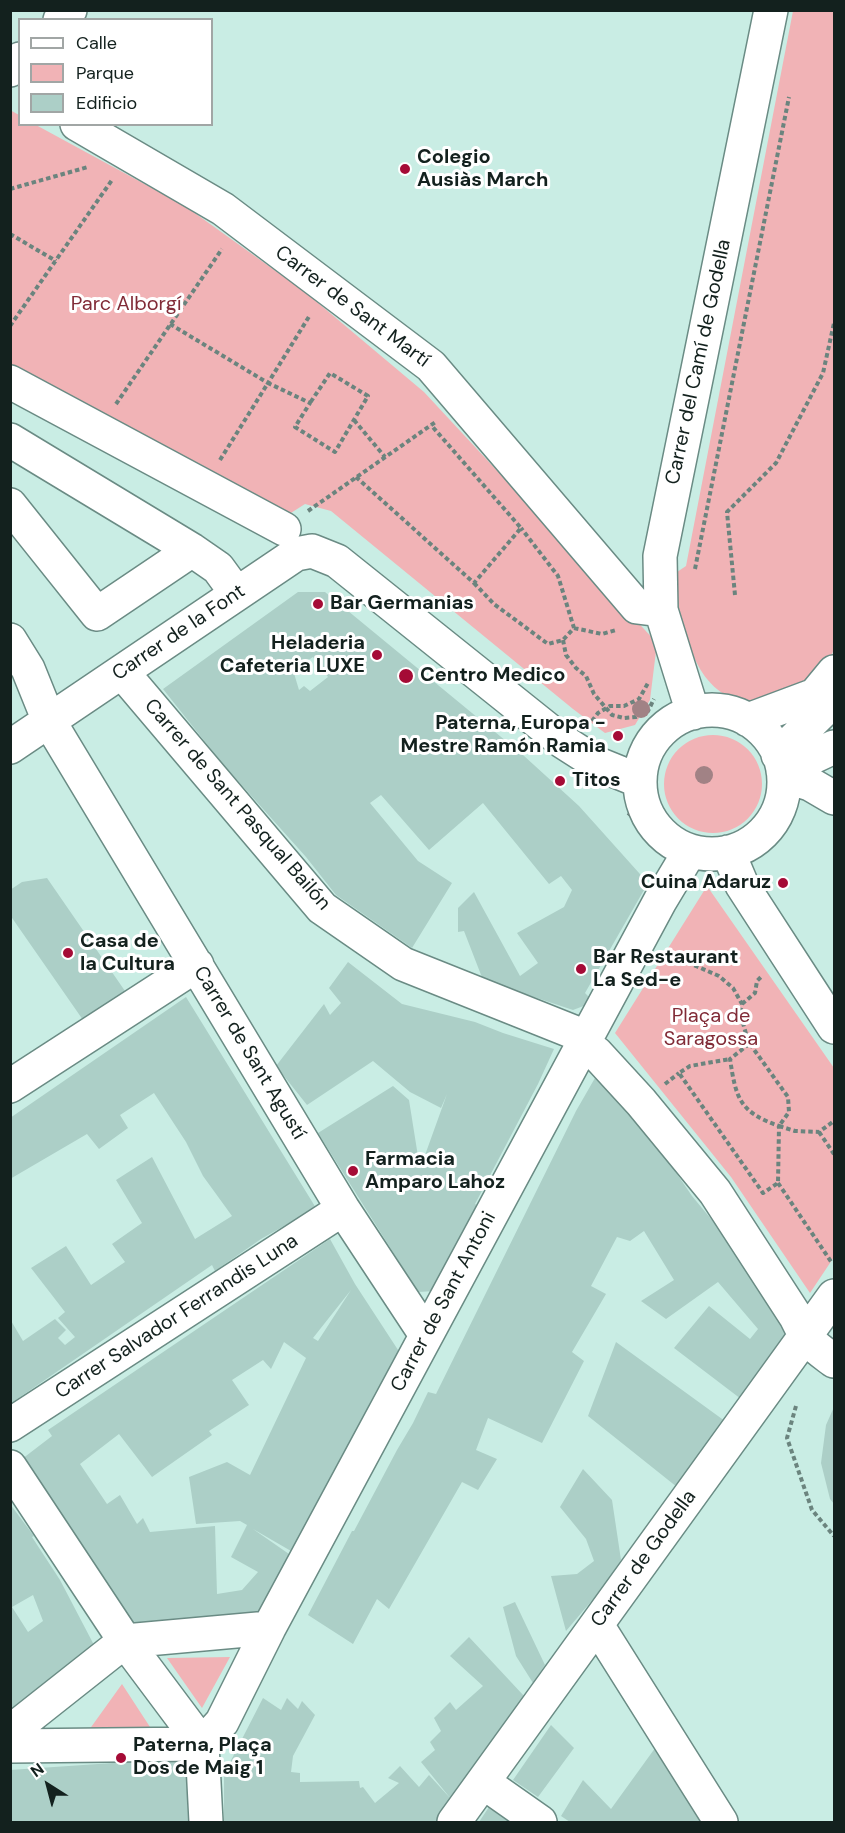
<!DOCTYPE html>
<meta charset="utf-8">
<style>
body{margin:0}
#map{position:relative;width:845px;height:1833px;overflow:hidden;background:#c9ede4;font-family:"DM Sans",sans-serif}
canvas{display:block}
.frame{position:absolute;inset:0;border:12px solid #13211e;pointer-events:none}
.legend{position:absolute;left:18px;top:18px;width:195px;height:108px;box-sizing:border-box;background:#fff;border:2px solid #a1a6a5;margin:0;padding:8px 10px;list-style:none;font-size:18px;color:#13211e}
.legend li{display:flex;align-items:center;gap:12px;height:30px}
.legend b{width:30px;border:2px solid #a1a6a5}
.north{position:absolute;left:18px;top:1755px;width:60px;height:60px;-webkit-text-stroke:4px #fff;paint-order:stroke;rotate:324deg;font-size:16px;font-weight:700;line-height:24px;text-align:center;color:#13211e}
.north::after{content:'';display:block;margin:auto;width:21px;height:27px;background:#13211e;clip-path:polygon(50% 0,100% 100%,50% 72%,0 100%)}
</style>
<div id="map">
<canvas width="845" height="1833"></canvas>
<div class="frame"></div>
<ul class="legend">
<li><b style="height:8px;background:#fff"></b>Calle</li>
<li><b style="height:16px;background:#f1b3b6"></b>Parque</li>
<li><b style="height:16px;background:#accfc7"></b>Edificio</li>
</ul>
<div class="north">N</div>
</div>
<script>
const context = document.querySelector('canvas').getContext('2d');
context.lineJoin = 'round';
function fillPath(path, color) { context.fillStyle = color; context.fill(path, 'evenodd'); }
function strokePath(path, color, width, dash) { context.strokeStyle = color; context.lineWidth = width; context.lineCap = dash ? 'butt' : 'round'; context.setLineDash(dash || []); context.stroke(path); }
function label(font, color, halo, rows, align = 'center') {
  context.font = font + ' "DM Sans",sans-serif'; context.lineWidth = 6; context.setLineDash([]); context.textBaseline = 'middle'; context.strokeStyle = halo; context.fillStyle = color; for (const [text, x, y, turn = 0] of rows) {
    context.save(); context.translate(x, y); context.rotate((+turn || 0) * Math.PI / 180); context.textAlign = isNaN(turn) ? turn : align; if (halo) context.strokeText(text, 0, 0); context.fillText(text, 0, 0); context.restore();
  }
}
fillPath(new Path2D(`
 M793,11H834V648C827,674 810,683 786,693C779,696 772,700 765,702C757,705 746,702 738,700C688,685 684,619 671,576L686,566Z
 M10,110L19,115L20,124L36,125L185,206L305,292L424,392L657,643L650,700L635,725L605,733L573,709L331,511L305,504L283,518L11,373Z
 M664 784a49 49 0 1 1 98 0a49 49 0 1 1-98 0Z
 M707,886L834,1068V1257L810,1293L731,1177L615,1033Z
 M230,1657L202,1708L167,1658Z
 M122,1684L150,1727L89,1730Z`), '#f1b3b6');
fillPath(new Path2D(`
 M298,592H325L523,755L579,806L648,883L585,993L594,1002L573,1010L483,980L464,931L458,932V908L474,892L520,976L538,963L517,933L564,907L572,890L561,876L549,884L483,803L429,850L381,795L370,803L418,861L452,883L412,948L336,895L306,857L221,762L163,689ZM313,657L328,677L310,691L304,686L299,690L293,670Z
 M47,878L125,991L83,1020L10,915V890L22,882Z
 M348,962L402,1004L475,1022L503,1033L554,1049L538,1084L475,1204L477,1205L435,1291L418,1292L318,1133L393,1086L409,1100L420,1169L447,1094L441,1108L410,1092L373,1061L307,1105L276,1066L324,1004L330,1015L341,1003L329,988Z
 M186,997L316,1208L261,1239L215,1271L212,1265L10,1404V1319L23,1341L55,1319L66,1330L58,1338L65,1345L75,1337L58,1318L65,1312L31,1268L66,1246L91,1285L125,1262L112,1244L142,1223L116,1180L152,1157L195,1239L232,1216L203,1176L186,1142L154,1093L120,1115L128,1128L99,1149L87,1134L10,1179V1118Z
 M599,1071L658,1146L692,1196L731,1243L796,1336L741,1399L674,1348L709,1306L750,1339L758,1329L718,1282L666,1319L641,1301L674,1280L644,1231L630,1241L617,1237L591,1286L606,1294L572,1352L584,1361L542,1443L488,1418L476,1450L497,1459L478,1490L462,1482L389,1609L377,1599L353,1644L308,1615L352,1531H354L397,1450L413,1423L428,1392L436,1394L576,1111Z
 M330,1239L355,1284L400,1353L375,1393L316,1512L291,1551L253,1529L289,1554L261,1612L132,1625L48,1495L22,1459L52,1436L48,1430ZM351,1290L318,1341L313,1338ZM284,1342L306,1358L250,1475L227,1462L189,1477L196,1524L240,1521L247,1525L231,1557L258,1572L242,1590L217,1594L215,1526L150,1532L143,1518L137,1524L120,1495L107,1504L80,1464L119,1434L152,1477L212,1435L209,1431L249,1405L232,1380L263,1360L271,1369Z
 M616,1342L729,1424L682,1491L588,1416Z
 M834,1407V1504L830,1499L821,1463L826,1425Z
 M583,1469L612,1500L621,1560L605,1585L566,1631L551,1576L577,1574L594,1561L586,1539L560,1507Z
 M10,1504L34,1536L32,1537L60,1580L94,1645L93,1655L10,1711ZM33,1595L43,1621L28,1632L12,1607Z
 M515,1602L545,1665L533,1683L516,1656L503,1607Z
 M469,1637L524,1696L510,1716L513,1721L441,1822H224V1774L263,1698L281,1710L287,1698L298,1709L302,1701L315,1715L293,1756L291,1772L300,1773V1782L359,1781L360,1788L363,1787L375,1803L399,1783L388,1778L400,1766L419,1787L429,1775L451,1799L421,1762L435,1750L430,1742L441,1731L434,1718L450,1702L456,1710L483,1686L450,1656Z
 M551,1725L574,1748L538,1797L513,1780Z
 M658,1744L707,1822H570L561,1816L583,1780L611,1809Z
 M186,1758L188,1822H10V1770Z
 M489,1807L511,1822H479Z`), '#accfc7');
const minor = new Path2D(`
 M60,20L70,10
 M10,70L20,59
 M77,124L223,209L431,366L637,607L661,610
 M10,382L284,529
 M10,440L192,550L218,568L237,594
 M10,505L97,614L192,550
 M10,640L28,669L49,721L343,1209L426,1335
 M122,672L322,908L403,964L586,1037
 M640 782a72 72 0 1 1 144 0a72 72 0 1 1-144 0Z
 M693,713L661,610L660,556L771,10
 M748,720L815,695L834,672
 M10,747L296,554L312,551L337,561L562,741L598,764L640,781
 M778,755L834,700
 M783,771L834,747
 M784,776L810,784L834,798
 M728,852L742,885L834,1027
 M582,1046L596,1053L641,1102L715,1192L796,1317C809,1344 811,1344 834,1361
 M10,1086L197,965
 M10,1425L343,1209
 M10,1467L125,1641L202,1744L206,1822
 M597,1625L721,1822
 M10,1732L125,1641L269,1628
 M10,1746L202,1744L222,1722L269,1628L582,1046L660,901L690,851
 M483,1782L540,1822
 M454,1822L834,1296`);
strokePath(minor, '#6a8b84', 36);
strokePath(new Path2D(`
 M10,189L88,167
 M10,234L56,261
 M170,324L268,383L310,315
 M10,326L112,180
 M116,404L222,249
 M354,420L385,457
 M220,460L268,383L310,403L295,427L335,452L368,396L330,373L310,403
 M356,477L474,583L521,528L431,425
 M308,511L437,421
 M695,569L789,97
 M474,583L494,604L548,644L563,640L574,628L558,576L521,528
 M735,595L727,512L776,463L823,373L834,323
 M574,628L602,634L616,630
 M563,640L566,655L576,668L586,676L594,694L612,715L624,718L636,717L648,711L654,699
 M592,721L598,713L610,706H624L639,699L648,683
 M628,813L641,823L658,844
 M668,952L676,959L696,966L719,976L733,988L742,1004L740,1013L749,1044L730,1059C736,1098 739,1112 779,1126L778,1183L763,1193L679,1073L690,1066L730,1059
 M742,1004L755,993L757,981L762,976
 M750,1044L788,1097L789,1112L779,1126L795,1131L819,1132L834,1121
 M665,1084L679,1073
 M819,1132L834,1154
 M778,1183L832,1263
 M796,1406L787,1438L812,1510L834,1536`), '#6b847e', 4, [4.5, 3]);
strokePath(minor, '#fff', 33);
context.fillStyle = '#a18285';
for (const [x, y] of [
 [641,709],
 [704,775]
]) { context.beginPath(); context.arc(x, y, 9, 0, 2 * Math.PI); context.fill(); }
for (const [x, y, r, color] of [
 [405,169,6,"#a50b36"],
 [318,604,6,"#a50b36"],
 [377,655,6,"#a50b36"],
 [406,676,8,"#a50b36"],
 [618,736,6,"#a50b36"],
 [560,781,6,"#a50b36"],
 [783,883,6,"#a50b36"],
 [68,953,6,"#a50b36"],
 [581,969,6,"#a50b36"],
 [353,1171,6,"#a50b36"],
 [121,1758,6,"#a50b36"]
]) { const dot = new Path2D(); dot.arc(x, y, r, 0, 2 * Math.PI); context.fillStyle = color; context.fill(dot); strokePath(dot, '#fff', 2); }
label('bold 20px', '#13211e', '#fff', [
 ["Colegio",417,158],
 ["Ausiàs March",417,181],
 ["Bar Germanias",330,604],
 ["Heladeria",365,644,"right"],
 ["Cafeteria LUXE",365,667,"right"],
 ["Centro Medico",420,676],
 ["Paterna, Europa -",606,724,"right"],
 ["Mestre Ramón Ramia",606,747,"right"],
 ["Titos",572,781],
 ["Cuina Adaruz",771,883,"right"],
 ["Casa de",80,942],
 ["la Cultura",80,965],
 ["Bar Restaurant",593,958],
 ["La Sed-e",593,981],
 ["Farmacia",365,1160],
 ["Amparo Lahoz",365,1183],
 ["Paterna, Plaça",133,1746],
 ["Dos de Maig 1",133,1769]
], 'left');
label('20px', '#812b37', '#fff', [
 ["Parc Alborgí",126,305],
 ["Plaça de",711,1017],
 ["Saragossa",711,1040]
]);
label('20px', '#13211e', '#fff', [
 ["Carrer de Sant Martí",352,307,37],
 ["Carrer del Camí de Godella",699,362,-78],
 ["Carrer de la Font",179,633,-34],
 ["Carrer de Sant Pasqual Bailón",237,805,49],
 ["Carrer de Sant Agustí",249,1053,59],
 ["Carrer de Sant Antoni",444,1302,-62],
 ["Carrer Salvador Ferrandis Luna",177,1317,-33],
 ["Carrer de Godella",644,1559,-54]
]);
</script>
